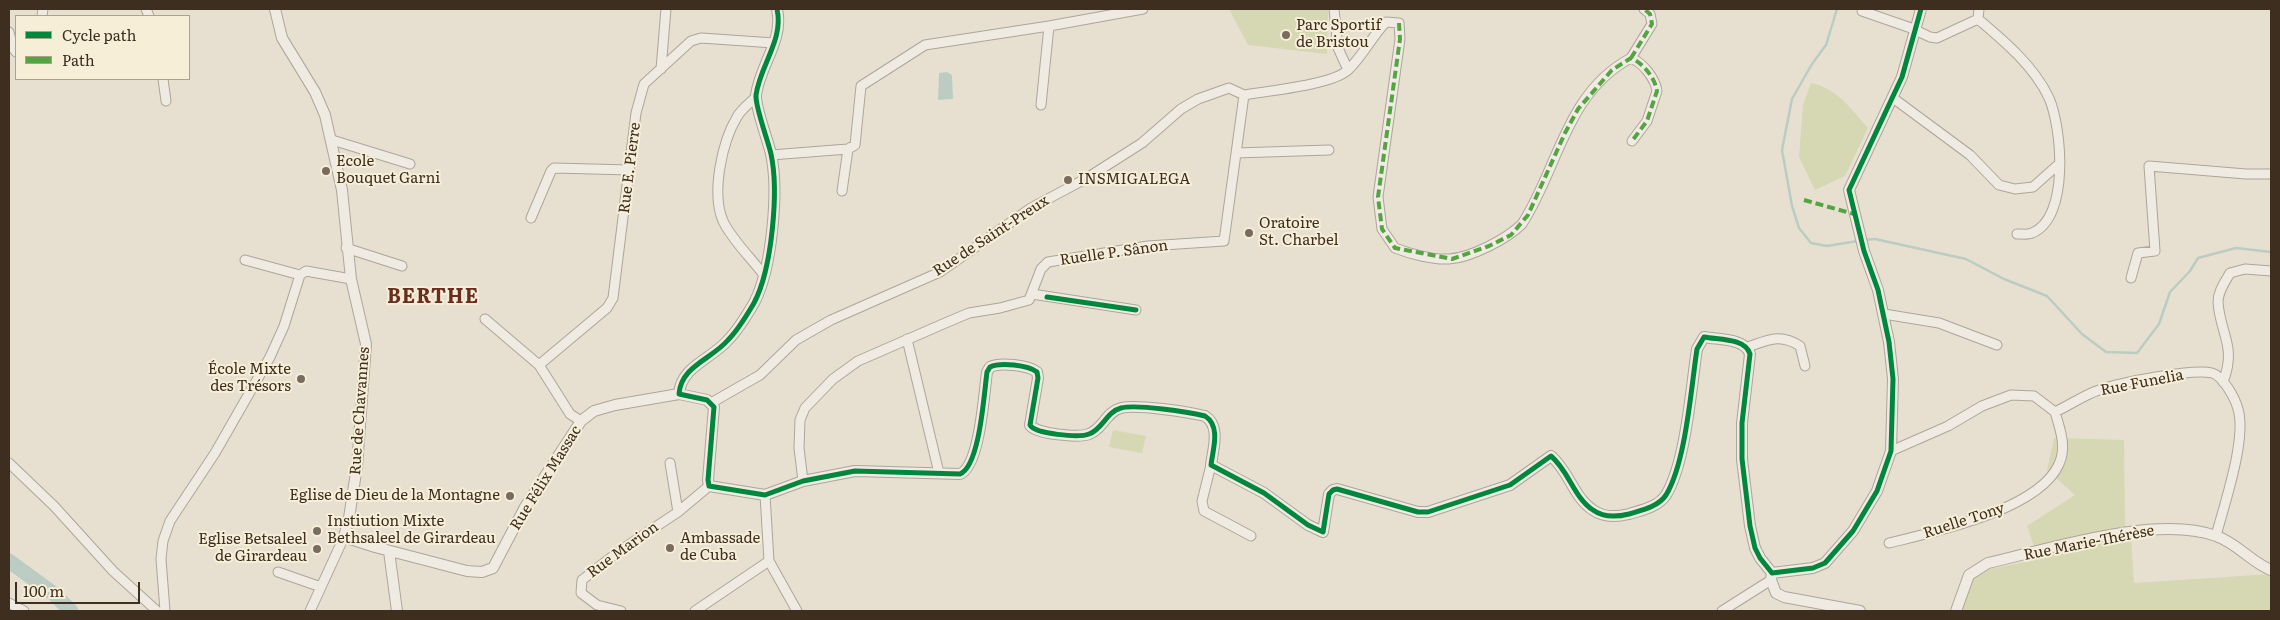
<!DOCTYPE html>
<meta charset="utf-8">
<style>
body{margin:0}
#map{position:relative;width:2280px;height:620px;overflow:hidden;background:#e7e0d1;font-family:Literata,serif}
canvas{display:block}
.frame{position:absolute;inset:0;border:10px solid #3d2e20;pointer-events:none}
.legend{position:absolute;left:15px;top:15px;width:175px;height:65px;box-sizing:border-box;background:#f7eed8;border:1px solid #ada18e;margin:0;padding:6px 9px;list-style:none;font-size:15px;color:#3d2e20}
.legend li{display:flex;align-items:center;gap:10px;height:25px}
.legend b{width:25px;border:1px solid #ada18e}
.scale{position:absolute;left:15px;top:582px;width:125px;height:22px;box-sizing:border-box;border:2px solid #3d2e20;border-top:0;padding-left:6px;font-size:15px;line-height:18px;white-space:nowrap;color:#3d2e20;-webkit-text-stroke:4px #f7eed8;paint-order:stroke}
</style>
<div id="map">
<canvas width="2280" height="620"></canvas>
<div class="frame"></div>
<ul class="legend">
<li><b style="height:6px;background:#00873e"></b>Cycle path</li>
<li><b style="height:6px;background:#54a441"></b>Path</li>
</ul>
<div class="scale">100 m</div>
</div>
<script>
const context = document.querySelector('canvas').getContext('2d');
context.lineJoin = 'round';
function fillPath(path, color) { context.fillStyle = color; context.fill(path, 'evenodd'); }
function strokePath(path, color, width, dash) { context.strokeStyle = color; context.lineWidth = width; context.lineCap = dash ? 'butt' : 'round'; context.setLineDash(dash || []); context.stroke(path); }
function label(font, color, halo, rows, align = 'center') {
  context.font = font + ' Literata,serif'; context.lineWidth = 4; context.setLineDash([]); context.textBaseline = 'middle'; context.strokeStyle = halo; context.fillStyle = color; for (const [text, x, y, turn = 0] of rows) {
    context.save(); context.translate(x, y); context.rotate((+turn || 0) * Math.PI / 180); context.textAlign = isNaN(turn) ? turn : align; if (halo) context.strokeText(text, 0, 0); context.fillText(text, 0, 0); context.restore();
  }
}
fillPath(new Path2D(`
 M1229,9H1328L1327,54L1248,45Z
 M1811,83C1837,88 1851,109 1868,128L1845,176L1815,190L1799,157L1803,105Z
 M1113,430L1146,436L1142,453L1109,447Z
 M2054,438L2124,440L2125,527L2035,549L2027,526L2075,495L2047,470Z
 M2131,535L2134,583L2271,574V611H1962L1970,580L1990,569L2025,562Z`), '#d6d7b3');
fillPath(new Path2D(`
 M947,72L952,75L953,99L938,100L939,73Z`), '#bcccc2');
strokePath(new Path2D(`
 M1837,9L1826,45L1812,64L1792,99L1782,150L1792,206L1799,228L1811,243L1827,246L1858,241
 M1864,240L1875,239L1966,259L2004,279L2047,296L2082,334L2106,352L2137,353L2159,324L2170,292L2190,271L2198,258L2236,248L2271,252`), '#bcccc2', 2.5);
strokePath(new Path2D(`
 M9,561L54,594L71,611`), '#bcccc2', 15);
const minor = new Path2D(`
 M146,9L149,16
 M1334,9L1338,48L1348,70
 M1862,11L1911,28L1930,37L1937,38L1978,19L1979,9
 M42,16L43,9
 M1978,19C2004,41 2034,66 2049,98C2062,128 2070,218 2032,233C2028,235 2021,234 2017,234
 M9,32L13,48L16,52
 M1631,58L1652,24L1650,14L1644,9
 M661,69L666,9
 M163,79L166,101
 M1244,95C1267,91 1332,85 1348,70C1363,56 1372,36 1386,22L1399,23L1400,39L1378,197L1382,229L1395,248C1410,254 1433,260 1449,259C1470,258 1507,239 1522,224C1558,169 1566,92 1631,58C1643,63 1655,78 1657,91L1647,121L1632,141
 M756,97C750,103 741,109 737,117C722,142 711,193 723,221C732,240 751,258 763,274
 M1893,98L1970,155L1999,185L2015,189L2033,187L2060,163
 M1041,105L1049,26
 M332,140L410,164
 M1236,153L1329,150
 M771,155L848,149L855,145L861,86L925,45L1049,26L1143,9
 M842,191L848,149
 M531,218L551,171L554,168L630,170
 M346,248L402,266
 M245,260L300,275
 M2131,278L2138,253L2155,251L2149,166L2246,174H2271
 M1032,294L1136,310
 M1884,314L1939,323L1997,345
 M485,319L539,365L570,414L581,421
 M907,339L939,473
 M1748,347C1768,340 1780,333 1800,346L1805,366
 M539,365L607,308L613,298L636,113L644,84L691,41L701,38L774,43
 M2223,382C2237,346 2220,334 2218,302C2218,291 2225,282 2230,273L2245,269L2271,271
 M711,403L760,375L796,340L831,320L940,272L1031,208L1087,178L1142,143L1181,109L1198,99L1229,88L1244,95
 M1891,451L1948,426L1982,406L2011,395L2034,396L2055,412C2070,405 2084,395 2099,390C2119,383 2193,368 2212,373C2223,376 2235,398 2238,409C2247,439 2224,505 2216,536
 M9,463L54,506L113,571L157,611
 M670,463L678,512
 M1211,465L1202,501L1204,511L1251,536
 M803,481L799,448L800,420L805,408L833,379L858,361L943,324L969,313L1000,308L1029,300L1041,269L1048,262L1148,246L1224,241L1244,95
 M765,495L769,561L797,611
 M1889,543C1934,532 2039,510 2059,464C2067,447 2060,429 2055,412
 M278,572L321,587
 M9,603L24,611
 M165,611L161,559L163,541L170,521L215,453L270,357L284,326L300,275L306,271L351,279
 M310,611L344,537
 M621,611L597,605L581,593L582,580L618,552L678,512L709,486
 M695,611L769,561
 M1722,611L1771,580`);
const tertiary = new Path2D(`
 M275,9L282,38L315,92L325,115L342,190L351,279L366,344L357,466L349,518L344,537L375,547L467,571L482,572L493,568L525,507L581,421L594,411L615,405L679,394
 M777,9C784,40 760,65 756,95C755,107 768,140 771,154C779,191 772,269 754,303C747,315 738,330 728,340C712,359 681,366 679,394L707,400L714,407L708,480L709,486L765,495L803,481L855,471L960,474C980,466 984,393 987,372L990,367C1000,362 1028,365 1037,372L1038,378L1030,425C1035,434 1079,438 1089,434C1103,429 1106,412 1121,408C1137,404 1188,412 1205,416C1221,426 1213,449 1211,465L1264,493L1308,525L1323,532L1329,494L1333,490L1337,489L1418,512H1428L1510,485L1551,456C1569,471 1574,498 1593,510C1604,518 1617,517 1629,514C1642,510 1658,507 1666,495C1686,462 1691,388 1697,349L1704,337C1719,340 1745,338 1750,354L1742,423V459L1750,526L1755,548L1760,558L1772,573L1813,568L1825,563L1853,531L1877,491L1891,451L1893,379L1889,342L1878,290L1864,251L1849,190L1902,77L1921,9
 M389,551L397,611
 M1772,573L1771,580L1776,593L1784,597L1860,611
 M1956,611L1969,575L1988,563C2050,549 2157,514 2216,536C2237,543 2251,562 2271,570`);
strokePath(minor, '#ada599', 11);
strokePath(tertiary, '#ada599', 12);
strokePath(minor, '#efebe3', 9);
strokePath(tertiary, '#efebe3', 10);
strokePath(new Path2D(`
 M1399,23L1400,39L1378,197L1382,229L1395,248L1452,259L1489,246L1511,235L1528,215L1565,133L1578,109L1612,70L1631,58C1643,63 1655,78 1657,91L1647,121L1632,141
 M1631,58L1652,24L1650,14L1644,9
 M1804,200L1854,214`), '#54a441', 4, [8, 4]);
strokePath(new Path2D(`
 M777,9C784,40 760,65 756,95C755,107 768,140 771,154C779,191 772,269 754,303C747,315 738,330 728,340C712,359 681,366 679,394L707,400L714,407L708,480L709,486L765,495L803,481L855,471L960,474C980,466 984,393 987,372L990,367C1000,362 1028,365 1037,372L1038,378L1030,425C1035,434 1079,438 1089,434C1103,429 1106,412 1121,408C1137,404 1188,412 1205,416C1221,426 1213,449 1211,465L1264,493L1308,525L1323,532L1329,494L1333,490L1337,489L1418,512H1428L1510,485L1551,456C1569,471 1574,498 1593,510C1604,518 1617,517 1629,514C1642,510 1658,507 1666,495C1686,462 1691,388 1697,349L1704,337C1719,340 1745,338 1750,354L1742,423V459L1750,526L1755,548L1760,558L1772,573L1813,568L1825,563L1853,531L1877,491L1891,451L1893,379L1889,342L1878,290L1864,251L1849,190L1902,77L1921,9
 M1047,297L1136,310`), '#00873e', 5);
for (const [x, y, r, color] of [
 [1286,35,5,"#786c5e"],
 [326,171,5,"#786c5e"],
 [1068,180,5,"#786c5e"],
 [1249,233,5,"#786c5e"],
 [301,379,5,"#786c5e"],
 [510,496,5,"#786c5e"],
 [317,531,5,"#786c5e"],
 [670,548,5,"#786c5e"],
 [317,549,5,"#786c5e"]
]) { const dot = new Path2D(); dot.arc(x, y, r, 0, 2 * Math.PI); context.fillStyle = color; context.fill(dot); strokePath(dot, '#f7eed8', 2); }
label('15px', '#3d2e20', '#f7eed8', [
 ["Parc Sportif",1296,26],
 ["de Bristou",1296,43],
 ["Ecole",336,162],
 ["Bouquet Garni",336,179],
 ["INSMIGALEGA",1078,180],
 ["Oratoire",1259,224],
 ["St. Charbel",1259,241],
 ["École Mixte",291,370,"right"],
 ["des Trésors",291,387,"right"],
 ["Eglise de Dieu de la Montagne",500,496,"right"],
 ["Instiution Mixte",327,522],
 ["Bethsaleel de Girardeau",327,539],
 ["Ambassade",680,539],
 ["de Cuba",680,556],
 ["Eglise Betsaleel",307,540,"right"],
 ["de Girardeau",307,557,"right"]
], 'left');
label('15px', '#3d2e20', '#f7eed8', [
 ["Rue E. Pierre",630,168,-83],
 ["Rue de Saint-Preux",991,236,-33],
 ["Ruelle P. Sânon",1114,253,-8],
 ["Rue Funelia",2142,383,-11],
 ["Rue de Chavannes",360,411,-86],
 ["Rue Félix Massac",546,478,-58],
 ["Ruelle Tony",1964,521,-18],
 ["Rue Marie-Thérèse",2089,543,-11],
 ["Rue Marion",623,550,-36]
]);
context.letterSpacing = '1px';
label('bold 20px', '#6b2e1e', '#f7eed8', [
 ["BERTHE",433,297]
]);
context.letterSpacing = '0px';
</script>
